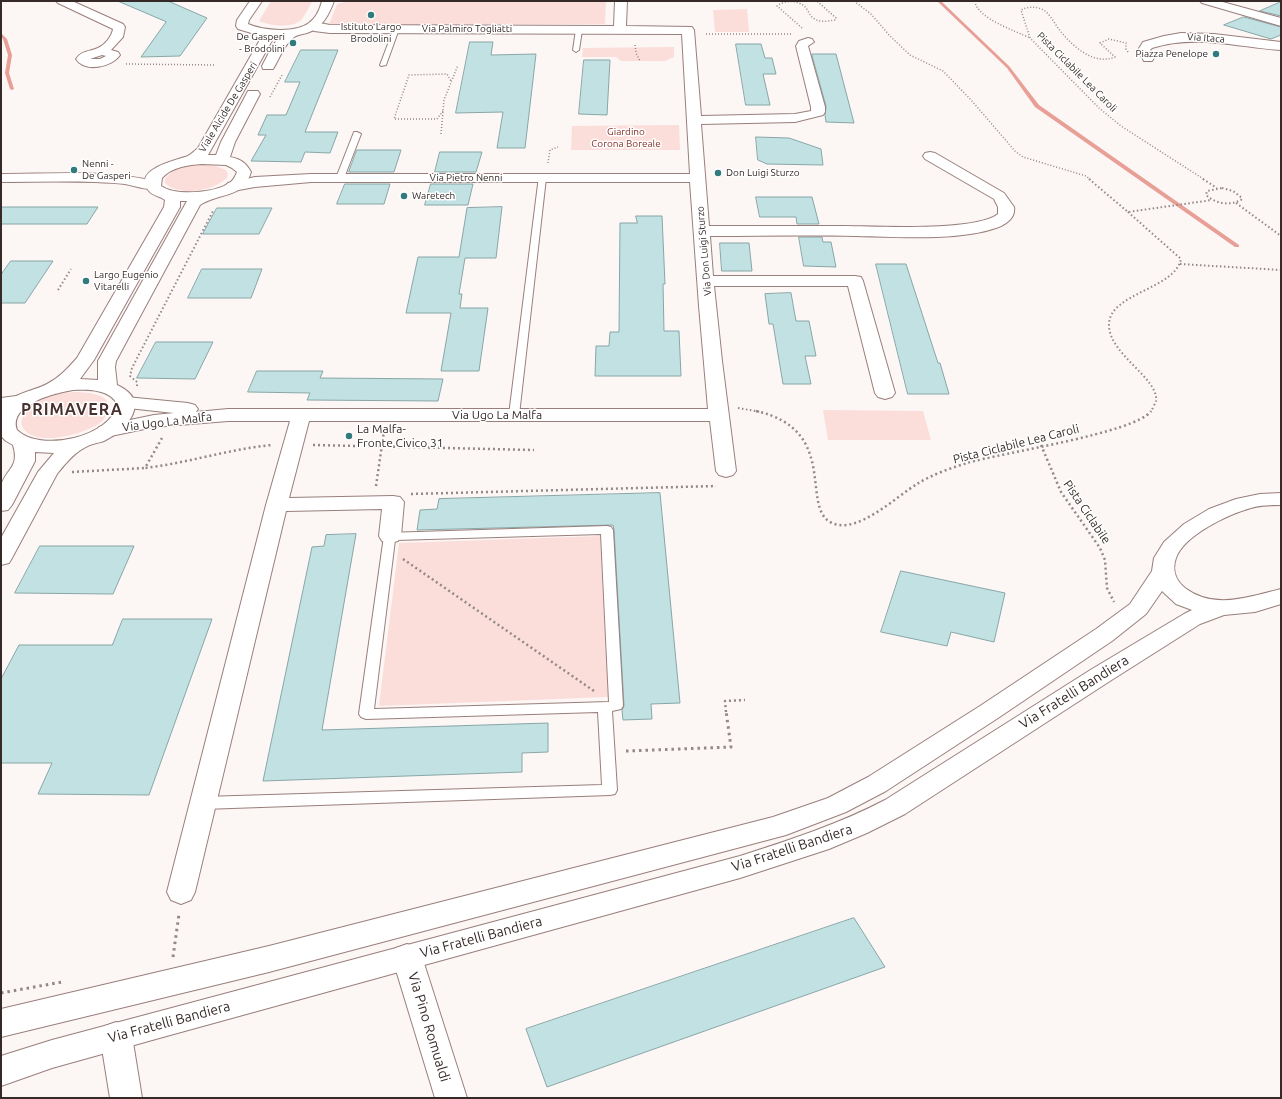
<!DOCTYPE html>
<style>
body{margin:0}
#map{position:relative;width:1282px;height:1099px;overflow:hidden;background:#fcf6f5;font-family:Ubuntu,sans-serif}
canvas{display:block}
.frame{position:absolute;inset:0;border:2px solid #352a28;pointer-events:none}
</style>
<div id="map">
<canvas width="1282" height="1099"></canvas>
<div class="frame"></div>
</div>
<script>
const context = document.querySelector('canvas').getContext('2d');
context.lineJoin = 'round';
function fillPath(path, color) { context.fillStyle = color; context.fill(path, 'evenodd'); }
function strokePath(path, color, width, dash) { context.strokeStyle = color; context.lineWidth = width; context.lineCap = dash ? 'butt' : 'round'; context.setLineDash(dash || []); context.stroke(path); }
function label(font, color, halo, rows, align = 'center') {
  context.font = font + ' Ubuntu,sans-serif'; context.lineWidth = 3; context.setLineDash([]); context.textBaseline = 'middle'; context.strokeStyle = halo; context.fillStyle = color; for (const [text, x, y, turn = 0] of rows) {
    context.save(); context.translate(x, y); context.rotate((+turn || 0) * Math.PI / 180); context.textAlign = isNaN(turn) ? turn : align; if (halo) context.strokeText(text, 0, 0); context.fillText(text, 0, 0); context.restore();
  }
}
fillPath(new Path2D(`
 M271,1H311L312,2C308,8 306,14 302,19C293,29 270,26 259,21Z
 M350,1H606L605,24L329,25L337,4Z
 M747,9L749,32H715L713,10Z
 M674,47V57L665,61H621L616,57H582L583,48Z
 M679,125L680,150H571L572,126Z
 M203,164L213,165L226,170L228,174L227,178C213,191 180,197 165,183V179C174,167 190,166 203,164Z
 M73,392C84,392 113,393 108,410C107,415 104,420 100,423C84,434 36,448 23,428C21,424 21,420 23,416C31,398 56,394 73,392Z
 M823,410L923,411L931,440H828Z
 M600,536L608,697L379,706L399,543Z`), '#fbdeda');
fillPath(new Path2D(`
 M937,1H941L1009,66L1039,105L1239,245V247H1235L1035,107L1007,68Z
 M1,33L7,39L12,55L9,73L14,89L12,90L10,89L5,73L8,55L3,39L1,37Z`), '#e79f96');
const building = new Path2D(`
 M118,1H168L207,18L180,56L141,57L166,22Z
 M1281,2V16L1260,11Z
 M1244,17L1281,27V35L1271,39L1224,25Z
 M470,42H493L491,55L536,54L525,148H497L503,112L456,113Z
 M736,44H761L765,58H772L776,74H763L770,105H746Z
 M301,50H338L305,132H338L330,153L305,152L301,162L251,161L266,135H258L267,115H286L300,82H285Z
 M812,54H836L854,123L826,122L825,115L826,107Z
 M584,60H610L607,115L579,114Z
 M756,137L789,138L821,149L823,165L767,164L758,160Z
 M357,150H401L394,172H349Z
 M440,152H482L476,172H435Z
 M345,184H390L384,204H337Z
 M431,184H473L468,205H425Z
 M756,197H812L819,224H797L796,217H760Z
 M1,207H98L87,224H1Z
 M502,207L496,258H465L459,294H462L460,308H488L479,371H441L451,313H406L418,257H459L467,208Z
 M217,208H272L259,234H203Z
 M636,216H662L665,284H663L664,331H679L681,376H595L596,346H609L610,332H619L620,223H637Z
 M799,237H822L823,242H831L836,267L804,266Z
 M720,243H749L752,271H722Z
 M11,261H53L25,303H1V275Z
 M876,264H906L938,363H940L949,394H908Z
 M202,269H262L251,298H188Z
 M791,293L796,321H809L816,356H805L811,384H783L773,324H769L765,294Z
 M156,342H213L195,379L137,378Z
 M257,371H323L320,378L443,379L438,401L307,400L310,393L248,392Z
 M660,493L680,703L651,704L652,719L623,720L622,710L624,706L614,530L613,525L417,530L420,510L437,509L439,499Z
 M356,534L322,730L548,723V752L522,753V772L263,781L312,547L324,546L326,535Z
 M40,546H134L113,594L15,593Z
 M901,571L1005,593L994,642L951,632L947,646L881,632Z
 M123,619H212L149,795L38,794L52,763H1V679L19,645H112Z
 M854,918L885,967L547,1087L526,1029Z`);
fillPath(building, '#c1e1e2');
strokePath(building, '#88a6a7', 1);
const lane = new Path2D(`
 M394,28L399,29L386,65L381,66L380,65Z
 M579,28L582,30L579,50L576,52L573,50L576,30Z
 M354,132H357L361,134L344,178L343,180H337L336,178Z
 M539,176H542L546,178L519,415L514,418L509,415Z
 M607,526L611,527L613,530L623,706L621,709L612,711L617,790L615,794L610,795L203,809L198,807L196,803L198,799L203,797L602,785L598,712L366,719L361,717L359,714L384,536L386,533ZM601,534L609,702L374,709L395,540Z`);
const street = new Path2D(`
 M56,1H72L123,24L125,27L123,37L111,50L118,52L120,55C112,67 85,73 76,59C82,50 89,52 98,48C105,45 112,36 113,29L58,3ZM102,55L106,56L100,59H90Z
 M615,1H627L626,26L692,27L694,30L701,116L795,114L811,111V107L796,46L799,41L808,38L812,39L814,42L808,46L825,107V112L823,115L795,122L701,124L709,226C753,226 798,226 842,226C874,226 975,232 998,214V207L994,199L925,159L923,156L925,153L930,152L935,153L1004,193L1014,207C1016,218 1005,225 996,228C958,241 897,237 856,236C807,235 759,236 710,236L713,276H855L861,277L863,281L895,393L892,397L885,399L878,397L875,393L848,286H714L722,361L736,471L733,475L726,477L719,475L716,471L710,421H309L289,498L393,496L400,497L404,502L401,536L398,541L390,543L382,541L379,536L382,509L286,511L195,892L191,900L181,904L171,900L167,892L266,505L290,421H228L154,427L106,437L99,435L96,431L99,427L106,425L154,415L174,413L119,407L116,403L119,399L126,397L188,403L195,405L198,409L196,412L228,409H708L699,306L690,182H311L255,187L233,191L228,189L225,186L228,183L255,177L311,174H690L682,34L330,33L314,31L308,26L310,23L314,22L330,25L614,26Z
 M1200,1H1219L1281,18V26L1202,3Z
 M1181,33L1214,34L1281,42V50C1237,47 1195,34 1152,48L1150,50L1154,58L1152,61H1144L1138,50L1143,42L1164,36Z
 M1,174C53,174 108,169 158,182L161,185L158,188C147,191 136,186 125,184C84,180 42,182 1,182Z
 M24,395L31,397L34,401L31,405L1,410V398Z
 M407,944L418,948L422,957L467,1098H435L392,957L396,948Z
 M116,1022L127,1026L132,1036L142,1098H110L100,1036L105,1026Z`);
const secondary = new Path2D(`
 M250,1H262L249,20L248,24C264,31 296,33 309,23C316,18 320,9 322,1H334C329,15 322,28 307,33C303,34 296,35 293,38C283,46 280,58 273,69H263L262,66L273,45L280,37H274L208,155H216L221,142L248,91H258L260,94L235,142L230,157C241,159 246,163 251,172C243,199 220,192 200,205L116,361L115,367L117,385C152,401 128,429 104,441C98,443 90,444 84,448C74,453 64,465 57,474L12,558L9,563L1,565V538L38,472L54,453L35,452V461L12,505L8,510L1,511C1,504 0,493 1,486C6,468 20,468 13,445L6,441L1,436C1,429 0,417 1,411C9,393 32,392 47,384C59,378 68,368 77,358L164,207L165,200C160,196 153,196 149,191C132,170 173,161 185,157C190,156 194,151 198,148L261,38L258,35L238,29L236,26L237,20ZM202,164L226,165L232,168L237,172C235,177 233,181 228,184C213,193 175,196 161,186L162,178C172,167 188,165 202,164ZM180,201H187L98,361V380L80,379L94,360L180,207ZM73,390C87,389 110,389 117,404C112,437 40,453 17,430C8,404 56,393 73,390Z
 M1281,493V505C1271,505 1260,505 1251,508C1229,514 1184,535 1176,558C1172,569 1175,580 1185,588C1214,610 1249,597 1281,589V604L1255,612L1224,615L1200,624L1110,681L905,814L867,833L829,849L740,878L163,1037L52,1068L1,1086V1056L52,1040L740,856C790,840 839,824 885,800L1092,669L1184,614L1192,610L1176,604L1162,591L1146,614L1112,641L998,718L886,791L846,812L786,835L269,972L1,1037V1009L269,946L773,817L828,798L868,777L980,706L1096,629L1130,604L1152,571L1154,558L1164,542L1184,524L1209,509L1236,499L1260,494Z`);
strokePath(lane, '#997f7b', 2);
strokePath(street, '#997f7b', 2);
strokePath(secondary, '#997f7b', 2);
strokePath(new Path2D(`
 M854,1L871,14L890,36L910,55L943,71L972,101L1015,151L1023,157L1086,176L1091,180
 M975,1C976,18 1016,31 1030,38
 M802,28L777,6C784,0 797,0 804,6C808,9 809,15 813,18C820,23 828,21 835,20L836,18L817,1
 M706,34H791
 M635,45L636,53L640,61
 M1128,52L1126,49V43L1109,39L1100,43L1115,57C1093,66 1071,45 1058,28C1054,22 1050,15 1045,11C1038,6 1028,6 1021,10L1030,38L1099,108L1121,126L1205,180
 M126,64L216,65
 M270,97L282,75
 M443,111L437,119H394L409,75L447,74L451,81
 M441,134L444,100L458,65
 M548,163L550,150L558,147`), '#918887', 1.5, [1, 2]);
strokePath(new Path2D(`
 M1089,179L1128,212L1212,200
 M1203,179L1217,188
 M1222,188L1233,191L1242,198L1241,200C1229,206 1216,204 1206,195L1207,191Z
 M1236,203L1281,236
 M1128,212L1181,259C1175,289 1110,293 1109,324C1108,354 1159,378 1156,401C1155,404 1152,409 1151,412
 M1180,264L1281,270
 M58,290L71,269
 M137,386V382L130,376L132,368L213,211
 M738,408L761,412`), '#918887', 2, [1.5, 2.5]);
strokePath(new Path2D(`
 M756,411C841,430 799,508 832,523C857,535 897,496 917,484C931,475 951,468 967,463C1000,453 1136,433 1151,411
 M162,438L145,468C188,463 229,449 272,445
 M313,445L534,450
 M1041,445L1061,492L1100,548L1105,560L1107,588L1114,602
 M72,472L145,468
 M376,486L384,431
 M411,494L716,486
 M403,559L594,691
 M726,712L725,701L745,700`), '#918887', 2.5, [2, 3]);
strokePath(new Path2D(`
 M626,751L731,747L726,711
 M173,957L179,914
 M1,993L62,982`), '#918887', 3, [2.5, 4]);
fillPath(lane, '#fff');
fillPath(street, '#fff');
fillPath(secondary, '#fff');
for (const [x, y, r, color] of [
 [371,15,4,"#317b7e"],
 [293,43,4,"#317b7e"],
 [1216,54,4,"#317b7e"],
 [74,170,4,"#317b7e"],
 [718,173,4,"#317b7e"],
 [404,196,4,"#317b7e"],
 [86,281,4,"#317b7e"],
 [349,436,4,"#317b7e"]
]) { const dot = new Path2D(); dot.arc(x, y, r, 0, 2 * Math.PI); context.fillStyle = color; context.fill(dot); strokePath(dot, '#fff', 1.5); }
label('10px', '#352a28', '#fff', [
 ["Istituto Largo",371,27,"center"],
 ["Brodolini",371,39,"center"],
 ["De Gasperi",285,37,"right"],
 ["- Brodolini",285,49,"right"],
 ["Piazza Penelope",1208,54,"right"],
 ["Nenni -",82,164],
 ["De Gasperi",82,176],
 ["Don Luigi Sturzo",726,173],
 ["Waretech",412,196],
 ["Largo Eugenio",94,275],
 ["Vitarelli",94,287]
], 'left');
label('10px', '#352a28', '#fff', [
 ["Via Palmiro Togliatti",467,29],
 ["Via Itaca",1206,38,4],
 ["Pista Ciclabile Lea Caroli",1077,72,45],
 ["Viale Alcide De Gasperi",228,107,-59],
 ["Via Pietro Nenni",466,178],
 ["Via Don Luigi Sturzo",704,251,-95]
]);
label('10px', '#822e28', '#fff', [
 ["Giardino",626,132],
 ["Corona Boreale",626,144]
]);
label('12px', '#352a28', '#fff', [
 ["Via Ugo La Malfa",497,415],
 ["Via Ugo La Malfa",167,422,-7],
 ["Pista Ciclabile Lea Caroli",1016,444,-14],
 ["Pista Ciclabile",1087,512,56]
]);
label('12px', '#352a28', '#fff', [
 ["La Malfa-",357,429],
 ["Fronte Civico 31",357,443]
], 'left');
label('14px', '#352a28', '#fff', [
 ["Via Fratelli Bandiera",1074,692,-32],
 ["Via Fratelli Bandiera",792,848,-18],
 ["Via Fratelli Bandiera",481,937,-15],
 ["Via Fratelli Bandiera",169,1022,-15],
 ["Via Pino Romualdi",429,1027,73]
]);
context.letterSpacing = '1px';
label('bold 16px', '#47312e', '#fff', [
 ["PRIMAVERA",72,410]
]);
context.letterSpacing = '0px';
</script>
